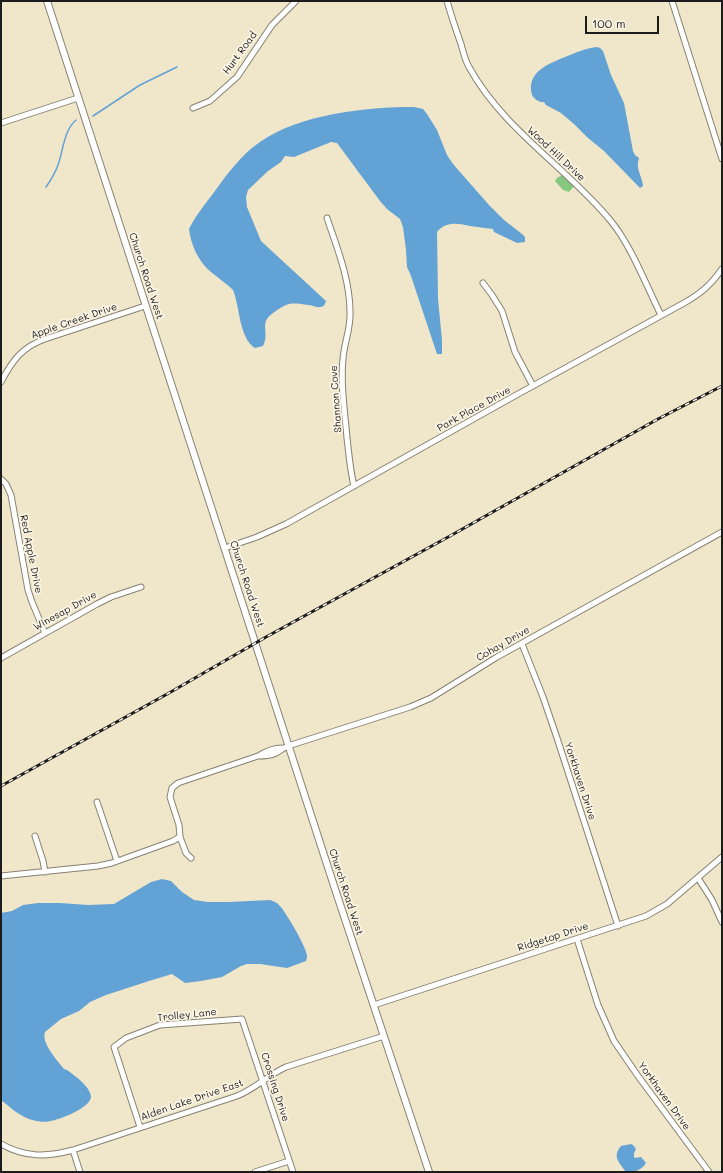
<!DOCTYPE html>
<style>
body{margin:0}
#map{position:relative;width:723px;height:1173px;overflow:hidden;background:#f0e6c9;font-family:Mali,sans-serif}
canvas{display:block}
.frame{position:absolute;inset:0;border:2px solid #1c1c1c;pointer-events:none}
.scale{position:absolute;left:585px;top:16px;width:74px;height:18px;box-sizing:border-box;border:2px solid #1c1c1c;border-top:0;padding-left:5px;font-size:12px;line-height:14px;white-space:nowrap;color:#1c1c1c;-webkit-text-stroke:3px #fcf5e5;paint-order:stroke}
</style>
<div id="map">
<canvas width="723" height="1173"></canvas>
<div class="frame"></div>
<div class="scale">100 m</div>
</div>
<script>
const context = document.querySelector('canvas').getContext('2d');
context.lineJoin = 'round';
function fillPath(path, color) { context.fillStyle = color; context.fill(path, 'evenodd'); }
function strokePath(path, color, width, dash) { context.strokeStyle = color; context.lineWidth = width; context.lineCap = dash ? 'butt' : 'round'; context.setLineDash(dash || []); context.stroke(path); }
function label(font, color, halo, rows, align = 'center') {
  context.font = font + ' Mali,sans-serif'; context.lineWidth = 3.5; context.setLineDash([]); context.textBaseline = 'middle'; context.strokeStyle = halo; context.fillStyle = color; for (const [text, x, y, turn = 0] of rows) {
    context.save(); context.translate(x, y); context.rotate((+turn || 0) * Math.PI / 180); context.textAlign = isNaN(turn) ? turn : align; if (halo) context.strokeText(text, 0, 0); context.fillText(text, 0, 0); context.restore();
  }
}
fillPath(new Path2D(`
 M562,175L574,186L569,192L563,190L555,181L557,178Z`), '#87c880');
fillPath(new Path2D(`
 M597,47L600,48L603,51L611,75L624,103L633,151L635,155L639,158C635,169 642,175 643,186L640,188L604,151L588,138L574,124L561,113L546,105L544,102C540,103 534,99 532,95C526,72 548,64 565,57C575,53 586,48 597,47Z
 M414,107L423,109L427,114L437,130L447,155L453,164L489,205L504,220L522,234L525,237V242L517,243L494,232L493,229C485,228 477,227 470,226C459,223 445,221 437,232L438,299L442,340V354H437L411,276L407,267L406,250L403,227L400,219L387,209L380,201L337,143L331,142L294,157L285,156L281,162L268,171L248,190L246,197L247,207L261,241L326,301C325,304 324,307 320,307C316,308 312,305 308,305C302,304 295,303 289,304C284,305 270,314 267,319C262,326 269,335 263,346L255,348C239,338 240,307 233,290C226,283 218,278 211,272C198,261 191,245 189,229C196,215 206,203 215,191C228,173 241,155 260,142C300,114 366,107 414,107Z
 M162,879L171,881L182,892L194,900L208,902H229L270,900C273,901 278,903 280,906C287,914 305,945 307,955C307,958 307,958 306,961L287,968L260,964H247L241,966L222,977L201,981L185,983L172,974L149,981L106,995L90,1002L79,1011L61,1019L45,1032C41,1043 57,1060 64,1069L67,1070C74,1075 91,1087 91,1097C90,1108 59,1120 50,1121C44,1123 35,1121 29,1119C18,1115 10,1107 1,1100V913L12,911L23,905L38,903H60L88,905L114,904L151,882Z
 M631,1144L633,1145L636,1149L634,1153V1157L635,1158L641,1157L646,1163C641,1171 634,1172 626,1172C619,1162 612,1157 621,1146Z`), '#63a2d5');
strokePath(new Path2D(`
 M93,116L140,85L177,67
 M46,187C51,180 55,173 58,165C63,151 64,130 76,120`), '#63a2d5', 1.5);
const minor = new Path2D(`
 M447,1C451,15 456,30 461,44C463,52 465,60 469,67C503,129 565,166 610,220C631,245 646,285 661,315
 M672,1L722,159
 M193,108L210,101L237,77L272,25L296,1
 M1,123L78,98
 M327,218C337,248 350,279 350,312C351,328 344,343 343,359C340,385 345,412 347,438C349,454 350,470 354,486
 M483,283L492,295L502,311L515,352L533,386
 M1,382C12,361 22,347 45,339L145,306
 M1,479L6,484L11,495L28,590L32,602L45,633
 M225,548L257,537L286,524L509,399L684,303C700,294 711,285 722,269
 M522,644L543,697L557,738L618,926
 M1,658L97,604L111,597L141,587
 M258,756C264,756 270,756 276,753C280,751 283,748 288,746L410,707L431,698L497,657L722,532
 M97,802L117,861
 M35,836L43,861L45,872
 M191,858L186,853L180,837L179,825L170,797L172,788L178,783L258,756C266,751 273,748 282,748
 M1,876L98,866L112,863L173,841L178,838L180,836
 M698,878L712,900L722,922
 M577,939L598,1005L614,1041L638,1076L709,1172
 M374,1005L646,916L667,904L722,857
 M140,1127L114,1047L126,1038L160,1025L242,1019L293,1172
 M1,1144C26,1158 47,1157 73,1150L237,1096C255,1089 268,1075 286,1067L384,1036
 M73,1150L80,1172
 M255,1172L289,1161`);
const tertiary = new Path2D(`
 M47,1L335,889L429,1172`);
strokePath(minor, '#868172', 7);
strokePath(tertiary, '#868172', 8);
strokePath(minor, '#fff', 5);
strokePath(tertiary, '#fff', 6);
const rail = new Path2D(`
 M1,786L169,693L266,637L450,536L658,419L722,386`);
strokePath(rail, '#1c1c1c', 3);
strokePath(rail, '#fcf5e5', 1.5, [4.5]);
label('10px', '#1c1c1c', '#fcf5e5', [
 ["Hurt Road",240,53,-54],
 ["Wood Hill Drive",556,154,43],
 ["Church Road West",146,276,72],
 ["Apple Creek Drive",74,321,-19],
 ["Shannon Cove",336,399,-94],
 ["Park Place Drive",474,409,-29],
 ["Red Apple Drive",31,554,79],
 ["Church Road West",247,584,72],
 ["Winesap Drive",65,611,-29],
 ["Cohay Drive",503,644,-30],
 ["Yorkhaven Drive",580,781,72],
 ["Church Road West",346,892,72],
 ["Ridgetop Drive",553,937,-18],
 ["Trolley Lane",187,1015,-6],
 ["Crossing Drive",275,1087,72],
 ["Yorkhaven Drive",664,1096,54],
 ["Alden Lake Drive East",192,1100,-19]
]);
</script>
